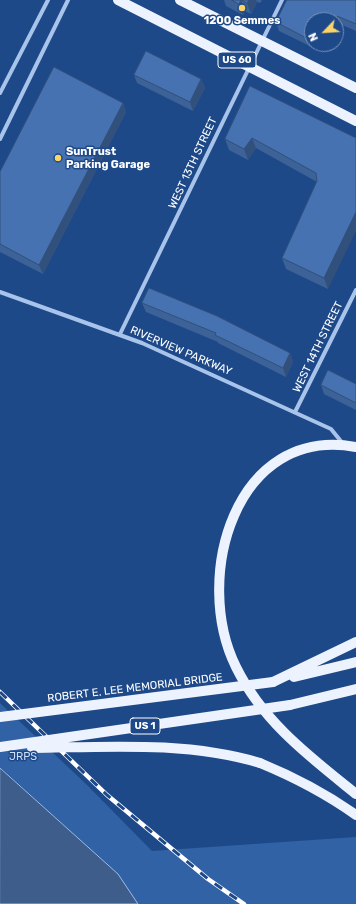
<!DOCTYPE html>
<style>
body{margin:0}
#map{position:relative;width:356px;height:904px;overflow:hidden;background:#1e4989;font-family:Rubik,sans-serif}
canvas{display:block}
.north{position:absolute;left:304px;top:12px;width:40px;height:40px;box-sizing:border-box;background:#1e4989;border:1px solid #7892b8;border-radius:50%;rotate:245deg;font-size:11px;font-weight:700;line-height:16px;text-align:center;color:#fff}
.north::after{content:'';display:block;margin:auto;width:14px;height:18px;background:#fad467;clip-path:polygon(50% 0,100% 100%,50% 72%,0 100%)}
</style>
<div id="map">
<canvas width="356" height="904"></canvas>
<div class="north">N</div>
</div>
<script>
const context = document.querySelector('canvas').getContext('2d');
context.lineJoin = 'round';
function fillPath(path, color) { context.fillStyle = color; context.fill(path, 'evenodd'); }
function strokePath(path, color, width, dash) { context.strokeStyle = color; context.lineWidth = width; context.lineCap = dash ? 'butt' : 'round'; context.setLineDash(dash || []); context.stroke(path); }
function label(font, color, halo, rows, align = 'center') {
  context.font = font + ' Rubik,sans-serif'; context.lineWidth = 3; context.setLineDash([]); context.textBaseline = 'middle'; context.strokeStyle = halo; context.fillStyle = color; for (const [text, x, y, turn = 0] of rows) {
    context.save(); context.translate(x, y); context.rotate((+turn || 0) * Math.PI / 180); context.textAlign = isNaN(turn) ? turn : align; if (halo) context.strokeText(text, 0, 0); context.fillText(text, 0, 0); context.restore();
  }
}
fillPath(new Path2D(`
 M0,703L86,784L152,851L356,837V904H138L118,874L0,767Z`), '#3162a6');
const water = new Path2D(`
 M0,768L118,874L138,904H0Z`);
fillPath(water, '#3e5d8b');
strokePath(water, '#9bbfed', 1);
strokePath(new Path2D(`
 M0,93L48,0
 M0,139L68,0
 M0,292L142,343L331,429L344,445
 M120,334L282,0
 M295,412L356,290`), '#a8c4eb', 4);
strokePath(new Path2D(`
 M118,0L356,121
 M180,0L356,88
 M356,447C235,425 192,578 236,667C263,722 310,757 356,794
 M294,677L356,662
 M273,682L356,642
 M290,705L356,689
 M260,763C294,777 325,793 356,815`), '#edf3fe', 10);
const rail = new Path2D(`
 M0,692L107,795L208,879L244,904`);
strokePath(rail, '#fff', 4.5);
strokePath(rail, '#1e4989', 3, [9]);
strokePath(new Path2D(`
 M0,717L273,682
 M0,747L290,705
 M32,748C108,747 186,741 260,763`), '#edf3fe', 10);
fillPath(new Path2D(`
 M224,0H262L260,3L257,2L251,14L245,11L243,15L226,6Z
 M356,0V31L340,24L312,20V44H318L314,48L279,31L276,22Z
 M134,75L201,79L205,88L193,111L137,83Z
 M250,86L356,138L328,289L286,269L282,258L317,182L256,148L248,160L229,150L225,139Z
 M123,103L126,112L43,274L0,252V172Z
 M142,303L290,353L293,362L286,377L218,343V342L146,312Z
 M356,384V410L324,394L321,385Z`), '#3c6298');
fillPath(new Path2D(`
 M241,0L245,11L243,15L239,4Z
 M249,0H256L257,2L251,14L247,3Z
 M337,16L340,24L336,32V20H335Z
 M312,44H318L314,48Z
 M201,79L205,88L193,111L190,102Z
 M123,103L126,112L43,274L39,265Z
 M252,138L256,148L248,160L244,149Z
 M356,212V231L328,289L324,278Z
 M290,353L293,362L286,377L283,368Z`), '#31507c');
const building = new Path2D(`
 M232,0H241L239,4Z
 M242,0H249L247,3Z
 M287,0H356V24L337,16L335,20H312V38L310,40L276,22Z
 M146,51L201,79L190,102L134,75Z
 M54,67L123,103L39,265L0,244V172Z
 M250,86L356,138V212L324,278L282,258L317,181L316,173L252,138L244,149L225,139Z
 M149,288L217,316L290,353L283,368L215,335L216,333L142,303Z
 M328,370L356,384V403L321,385Z`);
fillPath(building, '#4672b1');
strokePath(building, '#31507c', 1);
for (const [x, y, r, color] of [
 [242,8,4,"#fad467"],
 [58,158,4,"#fad467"]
]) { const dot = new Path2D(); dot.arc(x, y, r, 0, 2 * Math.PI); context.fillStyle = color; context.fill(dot); strokePath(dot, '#1e4989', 1.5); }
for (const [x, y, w] of [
 [237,60,38],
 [145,726,30]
]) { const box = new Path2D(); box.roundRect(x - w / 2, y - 8, w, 16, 3); context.fillStyle = '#1e4989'; context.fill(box); strokePath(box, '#fff', 1); }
label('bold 10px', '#fff', null, [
 ["US 60",237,60],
 ["US 1",145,726]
]);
label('bold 11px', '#fff', '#1e4989', [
 ["1200 Semmes",242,21],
 ["SunTrust",66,152,"left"],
 ["Parking Garage",66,165,"left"]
]);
label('11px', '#fff', '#1e4989', [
 ["WEST 13TH STREET",193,163,-65],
 ["WEST 14TH STREET",318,347,-64],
 ["RIVERVIEW PARKWAY",181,351,23],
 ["ROBERT E. LEE MEMORIAL BRIDGE",135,688,-7]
]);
label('11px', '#cddff8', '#1e4989', [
 ["JRPS",23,757]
]);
</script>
